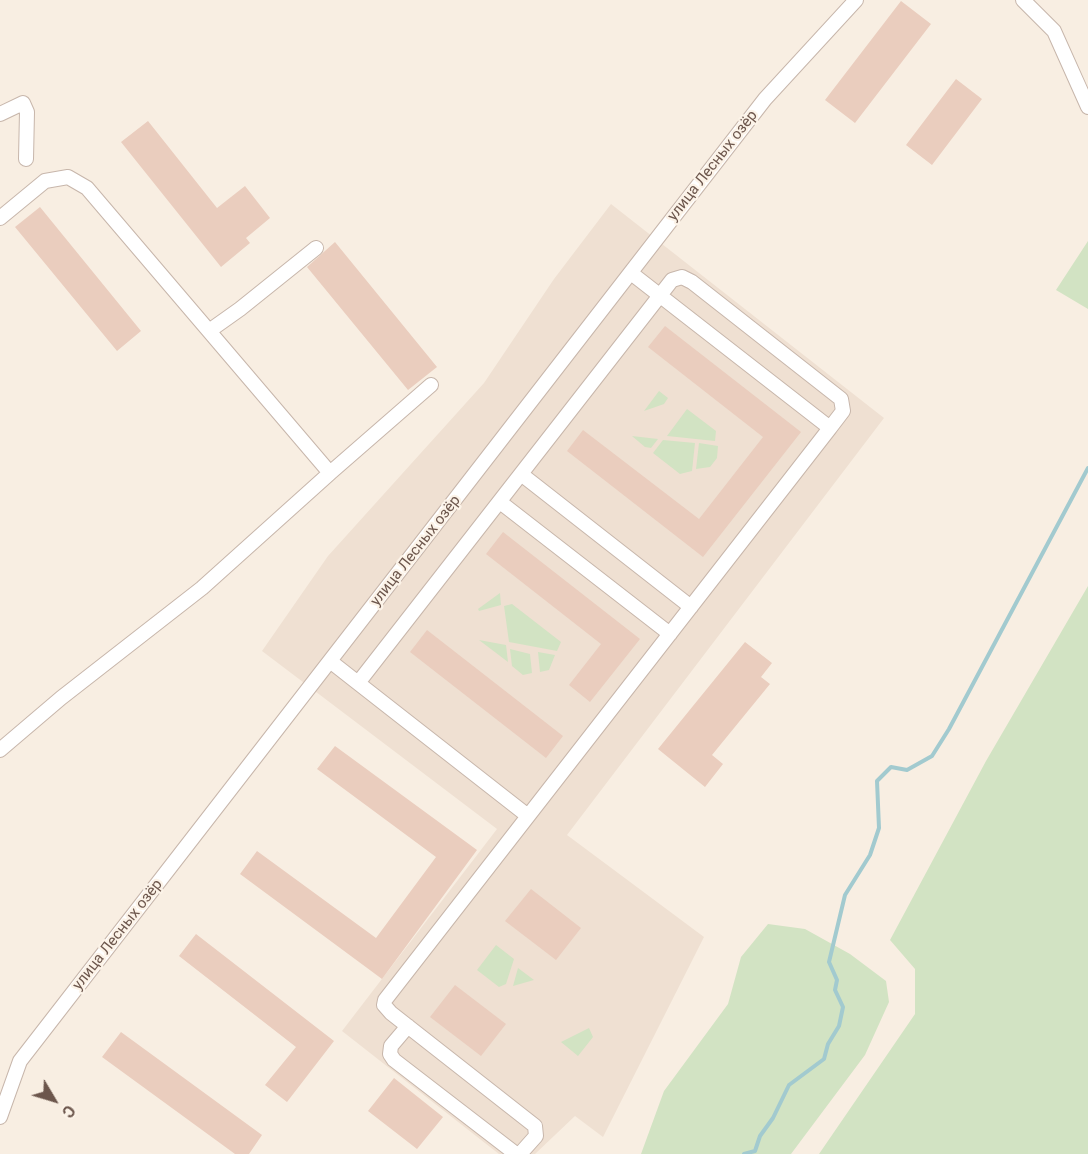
<!DOCTYPE html>
<meta charset="utf-8">
<style>
body{margin:0}
#map{position:relative;width:1088px;height:1154px;overflow:hidden;background:#f8eee2;font-family:Roboto,sans-serif}
canvas{display:block}
.north{position:absolute;left:24px;top:1070px;width:60px;height:60px;-webkit-text-stroke:4px #fcf3e8;paint-order:stroke;rotate:128deg;font-size:16px;font-weight:700;line-height:24px;text-align:center;color:#6c564c}
.north::after{content:'';display:block;margin:auto;width:21px;height:27px;background:#6c564c;clip-path:polygon(50% 0,100% 100%,50% 72%,0 100%)}
</style>
<div id="map">
<canvas width="1088" height="1154"></canvas>
<div class="north">С</div>
</div>
<script>
const context = document.querySelector('canvas').getContext('2d');
context.lineJoin = 'round';
function fillPath(path, color) { context.fillStyle = color; context.fill(path, 'evenodd'); }
function strokePath(path, color, width, dash) { context.strokeStyle = color; context.lineWidth = width; context.lineCap = dash ? 'butt' : 'round'; context.setLineDash(dash || []); context.stroke(path); }
function label(font, color, halo, rows, align = 'center') {
  context.font = font + ' Roboto,sans-serif'; context.lineWidth = 4.5; context.setLineDash([]); context.textBaseline = 'middle'; context.strokeStyle = halo; context.fillStyle = color; for (const [text, x, y, turn = 0] of rows) {
    context.save(); context.translate(x, y); context.rotate((+turn || 0) * Math.PI / 180); context.textAlign = isNaN(turn) ? turn : align; if (halo) context.strokeText(text, 0, 0); context.fillText(text, 0, 0); context.restore();
  }
}
fillPath(new Path2D(`
 M611,204L884,418L567,835L704,937L603,1137L575,1116L535,1154H499L342,1031L497,829L262,651L328,556L484,383L554,279Z`), '#efe0d2');
fillPath(new Path2D(`
 M1088,241V309L1056,290Z
 M659,391L668,398L664,404L644,411Z
 M687,409L716,431L715,441L667,436Z
 M632,436L658,439L651,448L645,447Z
 M663,440L695,443L692,471L680,474L653,453Z
 M699,443L718,446L717,458L710,467L696,469Z
 M1088,586V1154H819L915,1014V969L890,940L986,761Z
 M500,593L501,605L479,611L478,609Z
 M512,604L561,642L557,651L509,642L504,606Z
 M479,640L506,645L508,662Z
 M510,649L530,654L532,673L523,675L512,666Z
 M538,652L555,655L549,670L540,672Z
 M768,924L805,929L850,954L886,981L889,1002L865,1055L791,1154H641L664,1091L728,1004L741,957Z
 M496,945L514,959L506,984L499,987L477,970Z
 M518,968L534,980L513,986Z
 M589,1028L593,1037L578,1056L561,1042Z`), '#d2e3c3');
strokePath(new Path2D(`
 M744,1154L755,1151L760,1136L773,1118L789,1085L824,1059L828,1044L839,1026L843,1007L835,990L837,980L829,962L845,895L870,855L879,828L877,781L891,767L907,770L932,756L949,729L1088,468`), '#a2cacf', 4);
fillPath(new Path2D(`
 M901,1L931,24L855,123L825,100Z
 M956,79L982,99L932,165L906,145Z
 M148,121L217,208L245,186L270,218L246,238L250,243L221,267L121,142Z
 M40,207L141,331L117,351L15,227Z
 M335,242L437,367L408,390L307,267Z
 M665,326L801,432L703,557L567,451L583,430L699,519L763,437L648,347Z
 M503,532L640,639L590,702L569,685L601,644L486,554Z
 M427,630L563,736L546,758L410,652Z
 M745,642L772,663L761,677L770,684L712,755L723,764L705,787L658,749Z
 M335,746L477,850L382,979L240,874L257,851L376,938L436,857L317,769Z
 M531,889L581,928L556,960L505,921Z
 M196,934L334,1041L287,1102L265,1085L296,1047L179,956Z
 M455,985L506,1024L481,1056L430,1017Z
 M121,1032L262,1135L249,1154H235L102,1057Z
 M394,1078L443,1117L417,1149L368,1111Z`), '#eacdbe');
const minor = new Path2D(`
 M1023,0L1054,31L1088,107
 M0,114L23,103L27,112L26,159
 M0,218L45,181L68,177L87,188L330,473L431,385
 M209,331L240,309L316,248
 M521,474L691,607
 M500,502L670,634
 M330,661L358,683
 M0,750L61,698L202,588L330,473
 M528,816L358,683L672,280L682,277L692,282L841,399L843,411L830,428
 M408,1026L391,1046L390,1054L394,1060L516,1154
 M0,1117L20,1061L765,99L856,0
 M520,1154L536,1136L535,1126L391,1013L384,1005L385,1000L830,428L631,273`);
strokePath(minor, '#c7b6ab', 16);
strokePath(minor, '#fff', 14);
label('15px', '#6c564c', '#fcf3e8', [
 ["улица Лесных озёр",713,166,-52],
 ["улица Лесных озёр",416,551,-52],
 ["улица Лесных озёр",118,935,-52]
]);
</script>
